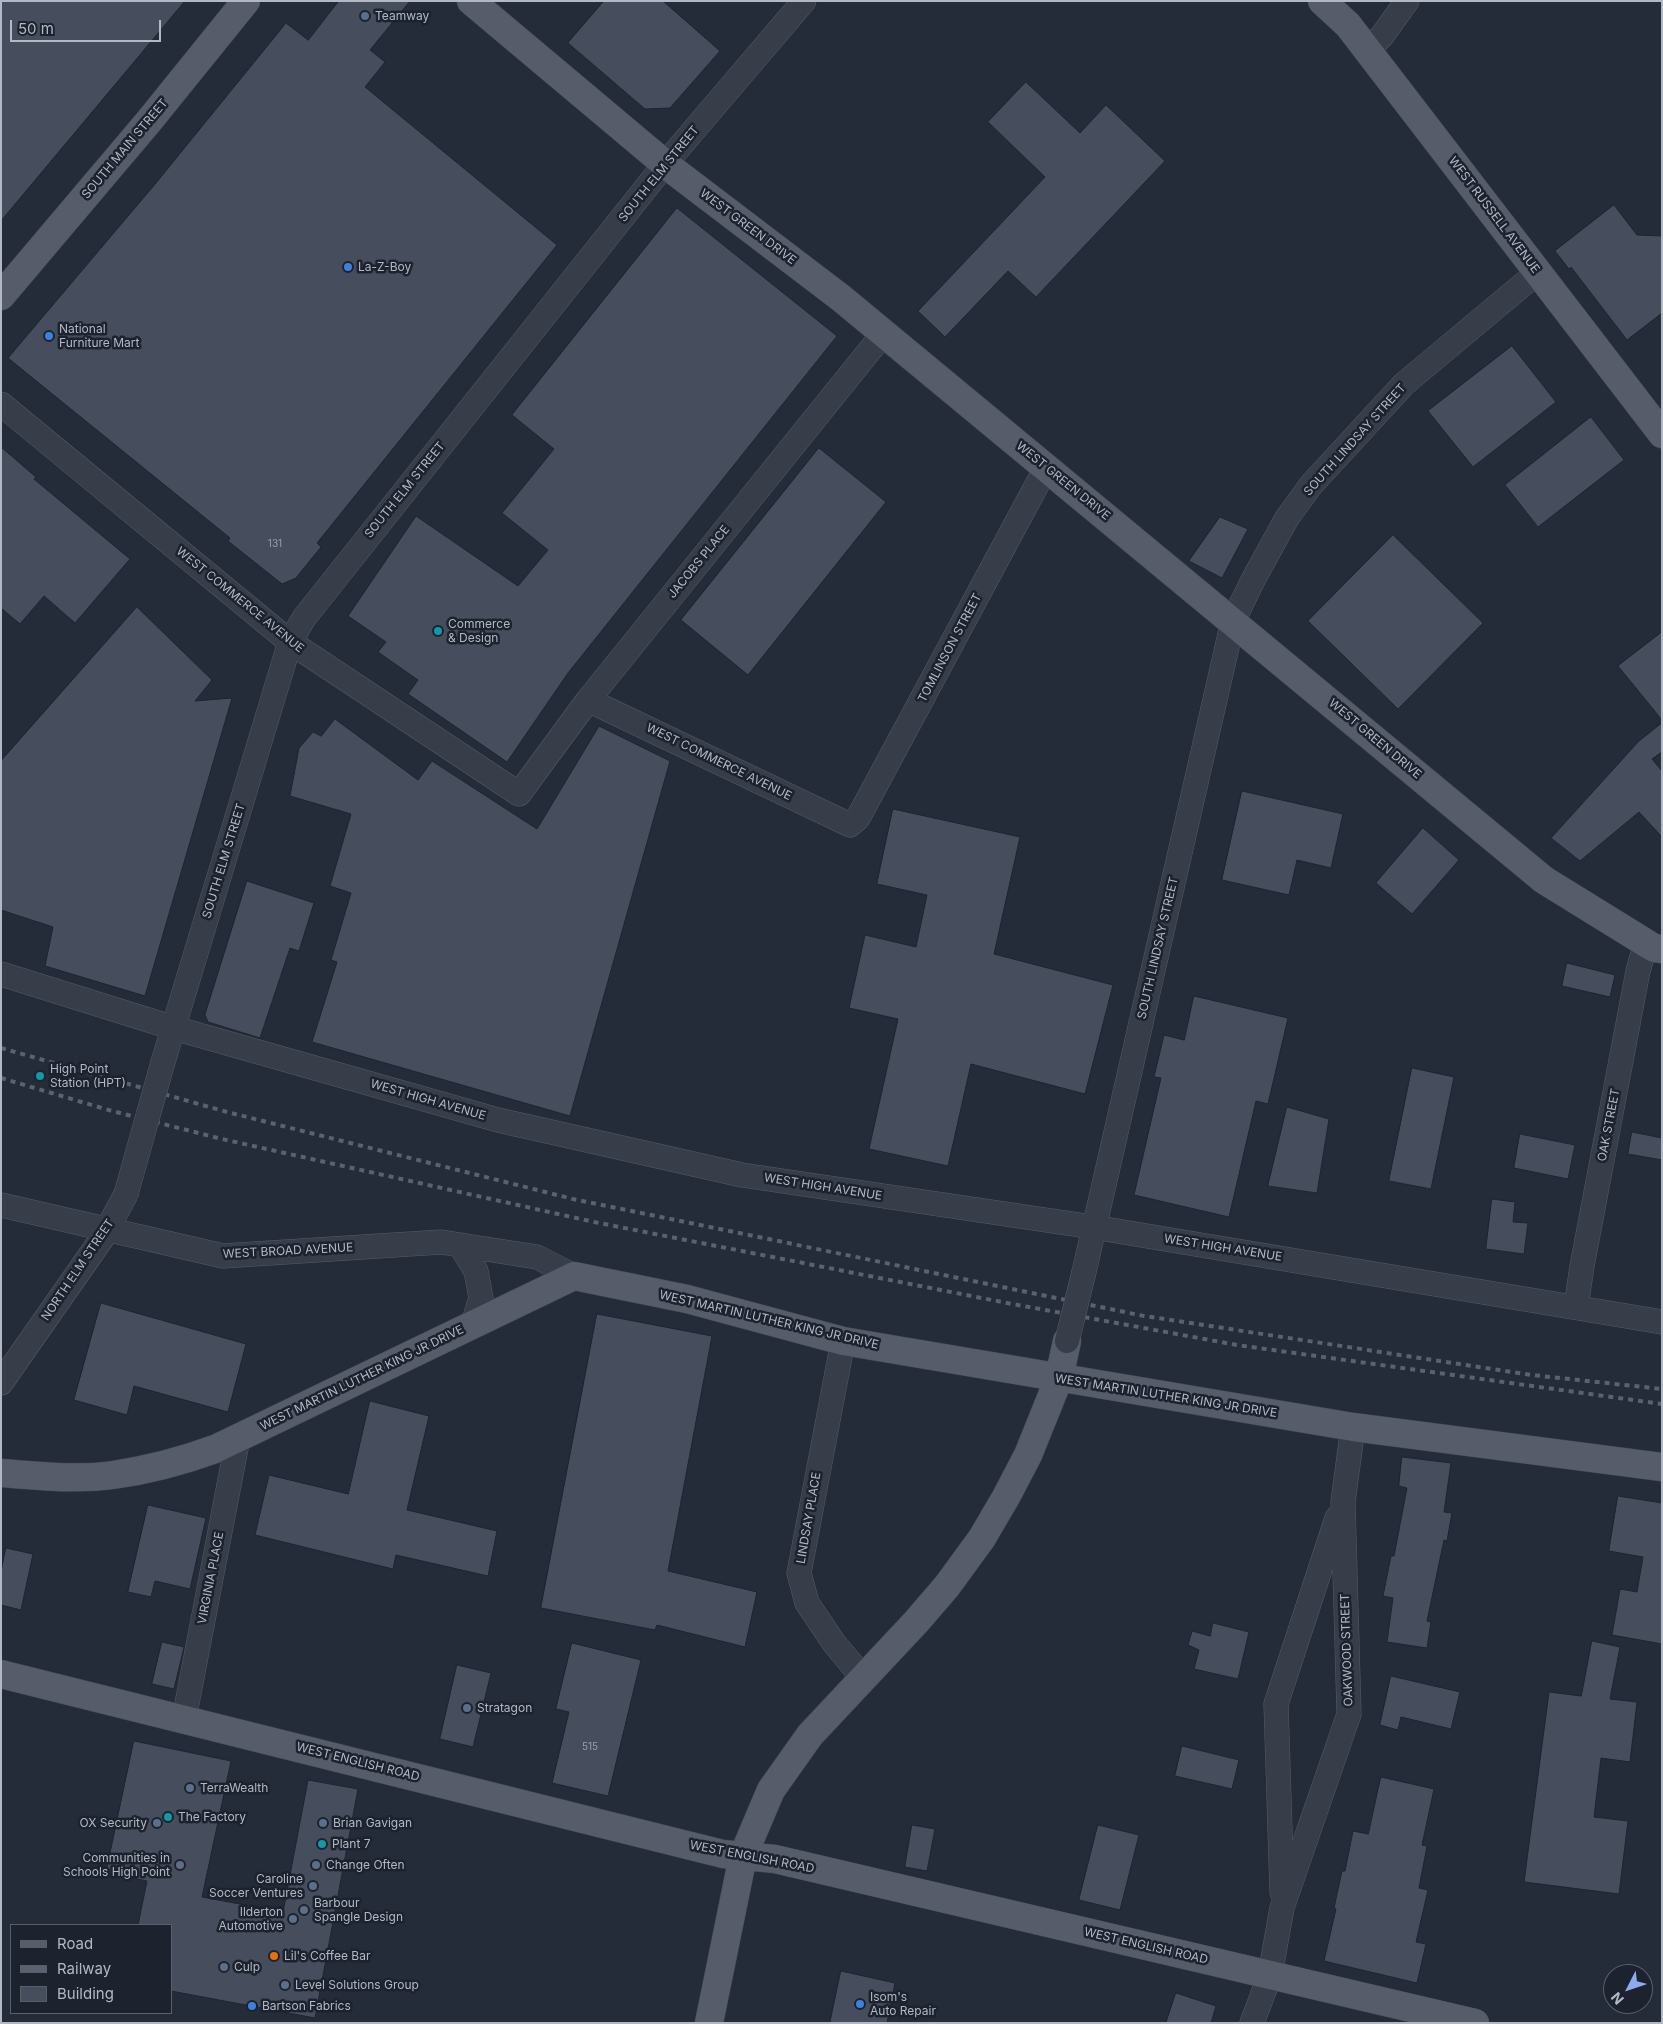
<!DOCTYPE html>
<style>
body{margin:0}
#map{position:relative;width:1663px;height:2024px;overflow:hidden;background:#242b39;font-family:Inter,sans-serif}
canvas{display:block}
.frame{position:absolute;inset:0;border:2px solid #b3b8c5;pointer-events:none}
.legend{position:absolute;left:10px;top:1924px;width:162px;height:90px;box-sizing:border-box;background:#1d222f;border:1px solid #595e6b;margin:0;padding:6px 9px;list-style:none;font-size:15px;color:#b3b8c5}
.legend li{display:flex;align-items:center;gap:10px;height:25px}
.legend b{width:25px;border:1px solid #595e6b}
.north{position:absolute;left:1603px;top:1964px;width:50px;height:50px;box-sizing:border-box;background:#1d222f;border:1px solid #595e6b;border-radius:50%;rotate:229deg;font-size:14px;font-weight:700;line-height:20px;text-align:center;color:#b3b8c5}
.north::after{content:'';display:block;margin:auto;width:18px;height:22px;background:#8faaef;clip-path:polygon(50% 0,100% 100%,50% 72%,0 100%)}
.scale{position:absolute;left:10px;top:20px;width:151px;height:22px;box-sizing:border-box;border:2px solid #b3b8c5;border-top:0;padding-left:6px;font-size:15px;line-height:18px;white-space:nowrap;color:#b3b8c5;-webkit-text-stroke:4px #1d222f;paint-order:stroke}
</style>
<div id="map">
<canvas width="1663" height="2024"></canvas>
<div class="frame"></div>
<ul class="legend">
<li><b style="height:6px;background:#565c6a"></b>Road</li>
<li><b style="height:6px;background:#5a6170"></b>Railway</li>
<li><b style="height:14px;background:#464e5e"></b>Building</li>
</ul>
<div class="north">N</div>
<div class="scale">50 m</div>
</div>
<script>
const context = document.querySelector('canvas').getContext('2d');
context.lineJoin = 'round';
function fillPath(path, color) { context.fillStyle = color; context.fill(path, 'evenodd'); }
function strokePath(path, color, width, dash) { context.strokeStyle = color; context.lineWidth = width; context.lineCap = dash ? 'butt' : 'round'; context.setLineDash(dash || []); context.stroke(path); }
function label(font, color, halo, rows, align = 'center') {
  context.font = font + ' Inter,sans-serif'; context.lineWidth = 5; context.setLineDash([]); context.textBaseline = 'middle'; context.strokeStyle = halo; context.fillStyle = color; for (const [text, x, y, turn = 0] of rows) {
    context.save(); context.translate(x, y); context.rotate((+turn || 0) * Math.PI / 180); context.textAlign = isNaN(turn) ? turn : align; if (halo) context.strokeText(text, 0, 0); context.fillText(text, 0, 0); context.restore();
  }
}
const building = new Path2D(`
 M1,1H185L1,221Z
 M339,1H410L370,50L385,62L365,87L557,245L317,543L321,547L296,578L282,584L228,541L230,538L8,358L156,183L286,23L308,40Z
 M604,1H663L720,51L670,108L645,109L568,43Z
 M1026,82L1080,133L1106,105L1165,161L1036,297L1008,271L945,337L918,311L1045,177L988,122Z
 M1614,205L1637,235L1662,236V313L1627,340L1571,267L1569,269L1555,251Z
 M677,208L837,336L568,673L507,762L408,694L418,680L378,652L386,642L348,616L416,516L518,586L548,550L502,513L554,449L512,415Z
 M1512,346L1556,402L1473,467L1428,411Z
 M1591,417L1624,460L1538,527L1505,485Z
 M1,447L36,477L34,479L130,559L75,623L44,596L20,624L1,608Z
 M819,448L886,502L748,675L681,620Z
 M1220,517L1248,529L1222,578L1189,561Z
 M1393,535L1483,623L1398,709L1308,621Z
 M137,607L212,680L195,701L232,698L145,996L45,966L53,927L1,910V761Z
 M1662,632V720L1618,666Z
 M335,719L418,780L432,761L537,829L599,726L670,761L570,1116L312,1042L337,962L331,960L351,893L330,886L351,814L290,796L299,748L313,732L321,736Z
 M1662,723V752L1652,759L1662,771V837L1639,812L1580,861L1551,838L1638,742Z
 M1242,791L1343,814L1331,868L1297,860L1289,895L1222,880Z
 M893,809L1020,837L994,954L1113,985L1085,1094L971,1064L948,1166L869,1149L898,1019L849,1008L865,935L916,947L927,895L877,884Z
 M1423,828L1459,860L1412,914L1376,883Z
 M247,881L314,903L299,951L290,948L260,1038L208,1022L205,1015Z
 M1567,963L1615,975L1610,997L1562,986Z
 M1194,996L1288,1018L1268,1104L1256,1101L1229,1217L1134,1195L1161,1078L1154,1077L1164,1035L1184,1040Z
 M1412,1068L1454,1077L1431,1189L1389,1181Z
 M1287,1107L1329,1119L1317,1193L1268,1186Z
 M1632,1132L1662,1138V1160L1628,1154Z
 M1520,1134L1575,1145L1568,1179L1514,1168Z
 M1492,1199L1515,1202L1513,1222L1528,1223L1524,1254L1486,1249Z
 M101,1303L246,1344L228,1412L134,1386L127,1415L74,1400Z
 M597,1314L712,1336L668,1571L757,1592L745,1647L657,1625L655,1630L541,1608Z
 M370,1401L429,1416L407,1510L497,1531L488,1576L396,1555L393,1569L255,1535L269,1475L348,1494Z
 M1402,1457L1451,1463L1444,1512L1452,1513L1447,1541L1444,1540L1427,1621L1431,1622L1427,1648L1387,1642L1393,1598L1383,1596L1391,1556H1394L1407,1488L1399,1486Z
 M1618,1496L1662,1503V1644L1612,1635L1620,1589L1637,1592L1643,1557L1609,1551Z
 M148,1505L206,1518L190,1589L155,1581L151,1597L128,1592Z
 M6,1548L33,1554L21,1610L1,1605V1572Z
 M1213,1623L1249,1632L1238,1679L1194,1669L1199,1650L1188,1645L1192,1631L1210,1636Z
 M1592,1641L1620,1647L1610,1699L1637,1702L1630,1762L1601,1758L1594,1817L1628,1821L1619,1894L1524,1882L1549,1692L1581,1696Z
 M162,1642L184,1647L174,1689L152,1684Z
 M572,1643L641,1660L608,1796L552,1783L569,1712L556,1709Z
 M457,1665L491,1673L473,1747L440,1739Z
 M1391,1676L1460,1692L1451,1729L1401,1717L1398,1730L1380,1725Z
 M134,1741L231,1761L202,1897L283,1912L308,1780L358,1789L315,2018L171,1991V1925H138L147,1881L106,1873Z
 M1182,1746L1239,1760L1232,1789L1175,1776Z
 M1381,1777L1434,1789L1422,1845L1427,1846L1419,1888L1428,1890L1416,1942L1426,1944L1417,1983L1324,1961L1336,1909L1334,1908L1342,1871H1345L1353,1831L1368,1834Z
 M912,1825L935,1829L927,1871L905,1867Z
 M1098,1825L1139,1835L1120,1910L1079,1900Z
 M841,1971L895,1983L887,2023H830Z
 M1176,1993L1216,2006L1211,2023H1166Z`);
fillPath(building, '#464e5e');
strokePath(building, '#1f2431', 1);
const minor = new Path2D(`
 M1367,50L1382,36L1407,1
 M1,404L290,642L519,794L588,700L883,334
 M588,700L850,825L858,818L1046,468
 M1,974L174,1028L498,1120L742,1175L1093,1227L1662,1322
 M163,1062L290,642L304,618L665,164L804,1
 M1,1205L223,1256L441,1242L537,1257L574,1276
 M460,1245L476,1271L481,1298L473,1324
 M1084,1272L1233,621L1253,580L1287,518L1311,485L1404,384L1538,272
 M1576,1307L1582,1266L1638,971L1646,943
 M843,1341L799,1573L807,1603L834,1643L863,1678
 M1,1383L103,1237L126,1194
 M184,1719L238,1438
 M1282,1892L1276,1704L1337,1518
 M1252,2023L1270,1975L1282,1908L1349,1714L1343,1502L1353,1427`);
const major = new Path2D(`
 M471,1L665,164L841,298L1544,880L1646,943L1654,948L1662,949
 M1322,1L1348,25L1662,434
 M1,296L149,121L246,1
 M1,1473C38,1476 77,1480 113,1475C148,1470 182,1461 215,1449L574,1276L687,1299L843,1341L1353,1427L1662,1467
 M1,1674L723,1854L775,1859L1475,2023
 M709,2023L743,1856L771,1790L810,1735L916,1622L947,1586L982,1538L1006,1497L1028,1455L1059,1378L1067,1341`);
strokePath(minor, '#565b68', 25);
strokePath(major, '#414653', 29);
strokePath(minor, '#383d4a', 24);
strokePath(major, '#565c6a', 28);
strokePath(new Path2D(`
 M1,1048L227,1112L573,1199L1144,1316L1532,1375L1662,1389
 M1,1078L112,1111L222,1139L594,1222L1007,1303L1237,1345L1662,1404`), '#5a6170', 4, [5, 5]);
const minorBridge = new Path2D(`
 M126,1194L163,1062
 M1067,1341L1084,1272`);
strokePath(minorBridge, '#565b68', 25, []);
strokePath(minorBridge, '#383d4a', 24);
for (const [x, y, r, color] of [
 [365,16,5,"#5c6f8a"],
 [348,267,5,"#3f7fe0"],
 [49,336,5,"#3f7fe0"],
 [438,631,5,"#0f9aa8"],
 [40,1076,5,"#0f9aa8"],
 [467,1708,5,"#5c6f8a"],
 [190,1788,5,"#5c6f8a"],
 [168,1817,5,"#0f9aa8"],
 [157,1823,5,"#5c6f8a"],
 [323,1823,5,"#5c6f8a"],
 [322,1844,5,"#0f9aa8"],
 [180,1865,5,"#5c6f8a"],
 [316,1865,5,"#5c6f8a"],
 [313,1886,5,"#5c6f8a"],
 [304,1910,5,"#5c6f8a"],
 [293,1919,5,"#5c6f8a"],
 [274,1956,5,"#e8710a"],
 [224,1967,5,"#5c6f8a"],
 [285,1985,5,"#5c6f8a"],
 [860,2004,5,"#3f7fe0"],
 [252,2006,5,"#3f7fe0"]
]) { const dot = new Path2D(); dot.arc(x, y, r, 0, 2 * Math.PI); context.fillStyle = color; context.fill(dot); strokePath(dot, '#1d222f', 2); }
label('10px', '#989eab', null, [
 ["131",275,544],
 ["515",590,1747]
]);
label('12px', '#b3b8c5', '#1d222f', [
 ["Teamway",375,16],
 ["La-Z-Boy",358,267],
 ["National",59,329],
 ["Furniture Mart",59,343],
 ["Commerce",448,624],
 ["& Design",448,638],
 ["High Point",50,1069],
 ["Station (HPT)",50,1083],
 ["Stratagon",477,1708],
 ["TerraWealth",200,1788],
 ["The Factory",178,1817],
 ["OX Security",147,1823,"right"],
 ["Brian Gavigan",333,1823],
 ["Plant 7",332,1844],
 ["Communities in",170,1858,"right"],
 ["Schools High Point",170,1872,"right"],
 ["Change Often",326,1865],
 ["Caroline",303,1879,"right"],
 ["Soccer Ventures",303,1893,"right"],
 ["Barbour",314,1903],
 ["Spangle Design",314,1917],
 ["Ilderton",283,1912,"right"],
 ["Automotive",283,1926,"right"],
 ["Lil's Coffee Bar",284,1956],
 ["Culp",234,1967],
 ["Level Solutions Group",295,1985],
 ["Isom's",870,1997],
 ["Auto Repair",870,2011],
 ["Bartson Fabrics",262,2006]
], 'left');
label('12px', '#b3b8c5', '#1d222f', [
 ["SOUTH MAIN STREET",125,149,-50],
 ["SOUTH ELM STREET",659,174,-51],
 ["WEST RUSSELL AVENUE",1494,215,53],
 ["WEST GREEN DRIVE",748,227,37],
 ["SOUTH LINDSAY STREET",1355,440,-48],
 ["WEST GREEN DRIVE",1063,481,39],
 ["SOUTH ELM STREET",405,490,-51],
 ["JACOBS PLACE",699,562,-51],
 ["WEST COMMERCE AVENUE",240,600,39],
 ["TOMLINSON STREET",950,648,-62],
 ["WEST GREEN DRIVE",1375,739,40],
 ["WEST COMMERCE AVENUE",719,762,26],
 ["SOUTH ELM STREET",224,861,-73],
 ["SOUTH LINDSAY STREET",1158,948,-77],
 ["WEST HIGH AVENUE",428,1100,16],
 ["OAK STREET",1609,1125,-79],
 ["WEST HIGH AVENUE",823,1187,9],
 ["WEST HIGH AVENUE",1223,1248,9],
 ["WEST BROAD AVENUE",288,1251,-3],
 ["NORTH ELM STREET",78,1270,-56],
 ["WEST MARTIN LUTHER KING JR DRIVE",769,1320,13],
 ["WEST MARTIN LUTHER KING JR DRIVE",362,1378,-26],
 ["WEST MARTIN LUTHER KING JR DRIVE",1166,1396,9],
 ["LINDSAY PLACE",809,1518,-80],
 ["VIRGINIA PLACE",211,1578,-79],
 ["OAKWOOD STREET",1347,1650,-92],
 ["WEST ENGLISH ROAD",358,1762,14],
 ["WEST ENGLISH ROAD",752,1857,11],
 ["WEST ENGLISH ROAD",1146,1946,13]
]);
</script>
